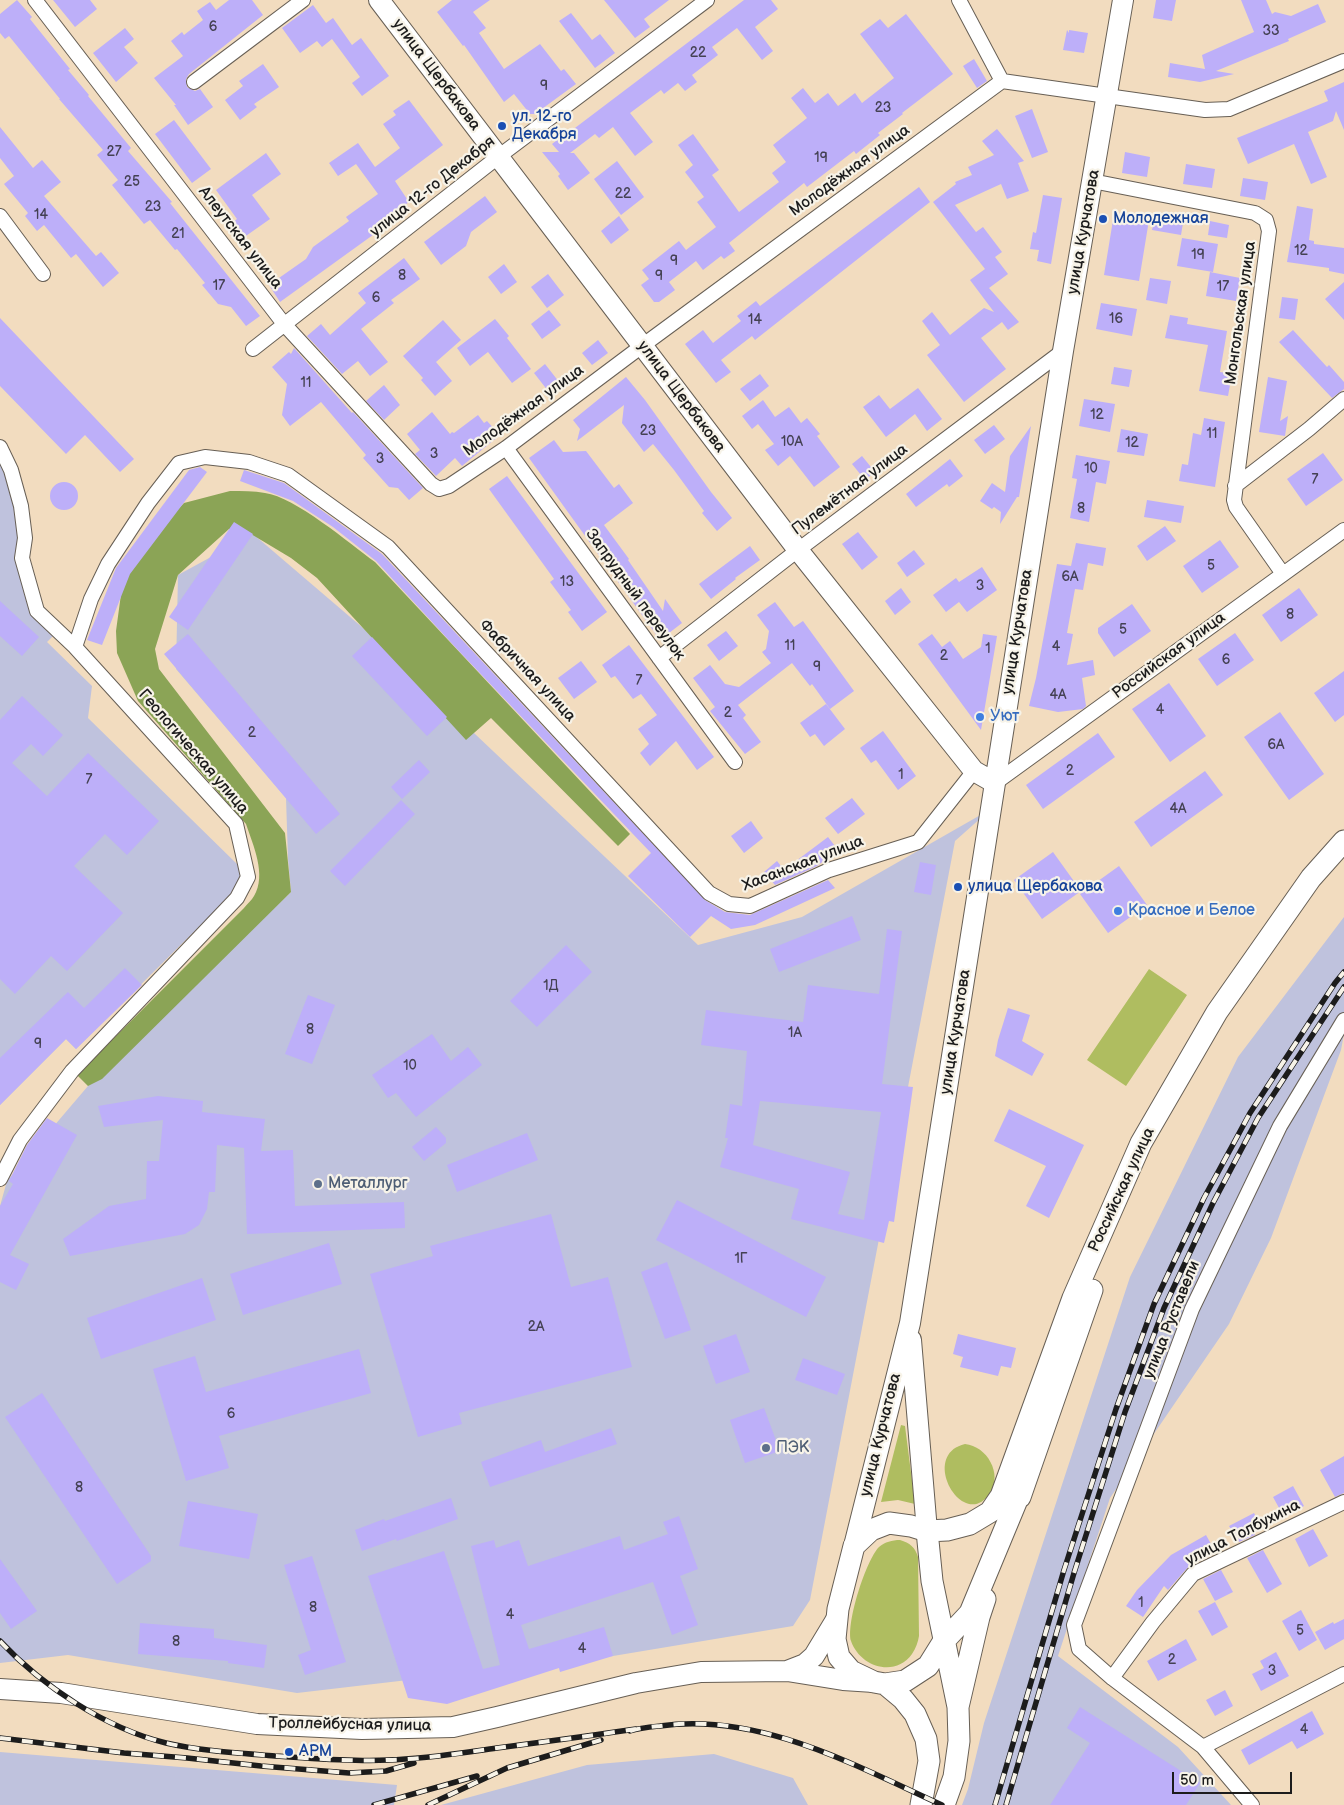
<!DOCTYPE html>
<meta charset="utf-8">
<style>
body{margin:0}
#map{position:relative;width:1344px;height:1805px;overflow:hidden;background:#f2dcbf;font-family:"Balsamiq Sans",sans-serif}
canvas{display:block}
.scale{position:absolute;left:1172px;top:1772px;width:120px;height:22px;box-sizing:border-box;border:2px solid #1c1c1c;border-top:0;padding-left:6px;font-size:15px;line-height:18px;white-space:nowrap;color:#1c1c1c;-webkit-text-stroke:4px #f7f3e8;paint-order:stroke}
</style>
<div id="map">
<canvas width="1344" height="1805"></canvas>
<div class="scale">50 m</div>
</div>
<script>
const context = document.querySelector('canvas').getContext('2d');
context.lineJoin = 'round';
function fillPath(path, color) { context.fillStyle = color; context.fill(path, 'evenodd'); }
function strokePath(path, color, width, dash) { context.strokeStyle = color; context.lineWidth = width; context.lineCap = dash ? 'butt' : 'round'; context.setLineDash(dash || []); context.stroke(path); }
function label(font, color, halo, rows, align = 'center') {
  context.font = font + ' "Balsamiq Sans",sans-serif'; context.lineWidth = 4.5; context.setLineDash([]); context.textBaseline = 'middle'; context.strokeStyle = halo; context.fillStyle = color; for (const [text, x, y, turn = 0] of rows) {
    context.save(); context.translate(x, y); context.rotate((+turn || 0) * Math.PI / 180); context.textAlign = isNaN(turn) ? turn : align; if (halo) context.strokeText(text, 0, 0); context.fillText(text, 0, 0); context.restore();
  }
}
fillPath(new Path2D(`
 M0,452L9,463L35,604L53,636L47,642L92,686L88,718L237,864L241,875L238,888L76,1049L66,1039L0,1105Z
 M253,534L363,628L698,945L802,917L991,809L955,841L810,1600L793,1626L613,1656L297,1693L68,1655L0,1663V1206L7,1181L88,1086L291,892L288,859L286,798L176,669L178,575Z
 M1344,917V1034L1341,1050L1271,1238L1229,1324L1110,1498L1058,1656L1178,1747L1231,1805H962L968,1789L984,1723L1130,1277L1238,1057Z
 M0,1752L397,1785L394,1805H0Z
 M714,1754L793,1778L808,1805H441L587,1765Z`), '#bfc2dd');
fillPath(new Path2D(`
 M1149,969L1187,995L1126,1086L1087,1060Z
 M901,1425L905,1426L915,1504L898,1500L881,1502Z
 M965,1444C987,1446 1003,1474 990,1493C964,1533 918,1455 965,1444Z
 M900,1540C910,1543 915,1547 918,1557L919,1636C918,1642 916,1648 912,1654C895,1678 860,1667 851,1641C846,1623 866,1560 879,1547C885,1542 892,1540 900,1540Z`), '#afbd60');
fillPath(new Path2D(`
 M230,491C242,491 254,491 265,493C295,497 349,543 375,562L630,834L618,846L491,718L466,740L317,578L291,558L241,528L229,529L178,575L155,649L159,669L285,833L291,892L102,1079L88,1086L77,1075L244,908C247,904 252,900 254,896C267,875 253,845 246,824L138,701L117,653L116,631L122,587L144,543L184,503Z`), '#8ba456');
fillPath(new Path2D(`
 M17,0L32,17L30,19L70,69L68,70L89,95L88,96L131,148L128,151L172,202L170,203L260,316L246,326L231,307L218,304L202,285L205,283L177,249L175,250L150,220L144,224L112,185L118,180L97,155L103,150L59,99H60L9,36L5,39L0,33V14Z
 M53,0H90L97,9L75,27Z
 M229,0H252L263,15L189,74L186,79L187,87L195,91L200,89L213,107L188,125L174,105H176L154,78L183,56L171,41L182,32L184,35L203,20L197,11L210,2L216,10Z
 M452,0H490L473,12L486,28L479,33L504,69L540,44L561,71L564,69L576,84L535,114H530L514,94L504,102L464,45L463,46L437,12Z
 M604,0H669L644,19L650,27L635,38Z
 M744,0H771L778,9L755,27L773,51L762,60L737,28L712,47L718,55L692,75L697,82L685,91L678,83L664,94L661,90L630,113L653,142L635,156L613,127L599,138L595,134L570,153H574L590,173L568,190L558,176L560,174L542,152H559L552,144L566,133L567,134Z
 M1156,0H1176L1172,21L1153,18Z
 M1241,0H1266L1272,14L1275,12L1291,16L1318,4L1326,22L1288,39L1289,41L1216,71L1234,74L1200,82L1168,77L1170,63L1205,69L1202,55L1254,32Z
 M313,5L326,23L333,18L352,45L361,38L389,76L362,96L352,83L360,77L332,39L322,47L317,41L300,53L282,28Z
 M571,13L592,40L600,34L615,53L595,68L559,21Z
 M906,14L953,74L902,113L903,114L878,133L880,135L856,154L854,151L807,187L804,183L729,243L735,251L724,259L721,256L703,270L696,261L669,282L675,290L659,302H654L641,285L649,279L642,270L679,241L686,250L716,227L697,202L704,197L685,172L693,165L678,145L693,134L719,170L712,175L739,212L779,182L772,173L786,162L773,145L807,118L791,98L803,88L815,103L828,93L838,106L855,93L862,103L894,78L860,34L880,19L888,28Z
 M125,28L134,39L124,47L138,63L116,82L93,53Z
 M1067,30L1069,33V30L1088,33L1084,53L1063,50Z
 M974,59L987,81L977,88L963,66Z
 M263,64L279,87L254,104L257,107L240,120L225,100L243,86L239,81Z
 M1344,82V130L1336,111L1333,121L1308,132L1327,177L1311,184L1294,144L1248,164L1237,138L1328,101L1324,91Z
 M409,100L443,145L395,181L409,202L381,222L384,227L280,302L269,285L306,259L313,247L349,221L346,217L378,194L356,164L338,176L329,163L358,143L375,167L400,148L383,124L396,115L393,111Z
 M1032,109L1048,152L1032,158L1015,116Z
 M174,120L211,169L192,183L155,134Z
 M0,127L33,168L42,160L61,182L44,196L96,256L101,252L119,273L103,287L76,254L71,258L44,225L37,231L25,216L28,213L4,184L14,176L0,158Z
 M997,129L1024,161L1018,163L1029,191L1007,199L1001,184L955,205L976,232L983,227L1002,252L995,257L1008,274L989,288L1019,322L1008,330L1002,322L981,338L1006,369L964,402L927,355L940,345L922,321L932,312L950,335L984,308L994,312L970,280L985,269L933,202L956,184L955,182L972,175L968,167L994,155L982,141Z
 M1125,152L1150,157L1147,177L1122,173Z
 M266,153L281,174L252,195L270,219L243,238L232,223L237,219L216,190Z
 M617,161L644,197L621,215L594,179Z
 M1186,164L1215,169L1212,188L1183,184Z
 M1243,178L1268,182L1265,200L1240,196Z
 M919,187L930,202L755,340L752,336L721,360L731,372L716,383L685,344L703,330L713,343L741,321L737,316L756,301L760,306Z
 M1043,195L1062,198L1051,264L1037,261L1039,250L1030,249L1033,232L1036,233Z
 M485,196L497,212L471,232L466,246L441,265L424,242Z
 M1297,206L1313,209L1309,240L1314,241V244L1344,248V274L1329,271V268L1287,262Z
 M1156,212L1184,217L1181,235L1152,230Z
 M1114,214L1149,220L1139,281L1104,275Z
 M619,216L629,230L611,244L601,231Z
 M1210,221L1229,225L1227,238L1208,235Z
 M1182,238L1218,244L1213,272L1177,266Z
 M404,258L420,279L391,300L394,303L361,329L388,362L370,376L358,361L342,374L307,336L321,324L330,335L366,303L358,293Z
 M504,264L517,282L501,294L488,277Z
 M1210,272L1240,278L1236,301L1206,296Z
 M548,274L564,295L547,308L531,287Z
 M1150,278L1171,281L1167,304L1146,300Z
 M1344,282V320L1325,299Z
 M1282,297L1298,299L1295,320L1279,318Z
 M1101,303L1137,309L1132,336L1096,329Z
 M549,310L561,325L542,339L531,324Z
 M1170,315L1188,318L1187,324L1227,331L1220,372L1232,374L1228,396L1199,391L1208,345L1165,338Z
 M0,318L134,459L120,472L85,435L66,454L0,386Z
 M495,319L509,336L507,338L531,369L512,383L488,352L470,366L457,348Z
 M443,320L461,340L436,362L452,381L435,396L421,380L423,378L403,356Z
 M1293,330L1327,367L1329,365L1344,382V389L1332,398L1279,342Z
 M598,340L608,353L592,365L582,353Z
 M294,348L352,413L353,412L423,488L409,500L398,488L389,487L363,458L366,455L321,402L290,426L282,415L287,384L272,367L289,352L291,354Z
 M545,364L563,387L552,396L534,373Z
 M1114,367L1132,370L1129,387L1111,384Z
 M760,374L769,386L750,401L740,389Z
 M626,377L645,400L711,492L732,518L717,531L702,513L704,511L674,470L653,444L644,452L622,423L624,405L577,441L580,429L573,420Z
 M1268,377L1287,381L1280,421L1288,416L1285,436L1259,432Z
 M384,385L400,405L384,420L366,401Z
 M918,388L942,419L927,431L915,414L886,437L863,407L879,395L890,409Z
 M1084,399L1115,404L1110,432L1079,426Z
 M763,400L775,417L789,407L801,423L807,418L820,434L817,436L840,467L814,487L790,456L778,466L765,450L774,444L758,424L752,429L742,416Z
 M432,412L450,434L452,432L454,433L478,415L484,423L487,421L500,435L462,466L455,458L436,476L415,454L420,450L407,434Z
 M1204,418L1225,422L1215,487L1179,481L1182,464L1188,465L1193,433L1201,435Z
 M994,425L1005,439L985,454L974,440Z
 M1031,426L1019,497H1017L1000,524L1001,512L994,507L992,509L980,501L992,483L1005,492L1010,456Z
 M1121,429L1148,434L1144,456L1117,452Z
 M554,440L563,452L586,451L614,488L619,484L633,503L604,525L629,559L628,560L663,611L665,599L682,623L660,640L529,458Z
 M1323,453L1343,480L1306,506L1287,479Z
 M1076,455L1110,461L1106,484L1096,482L1089,522L1070,518L1077,479L1072,478Z
 M862,456L875,472L865,480L852,464Z
 M950,459L963,476L949,487L947,484L916,507L906,494Z
 M200,467L207,472L130,574L102,645L87,640L116,568L189,470Z
 M244,470L284,483L382,554L705,900L725,912L750,915L828,880L835,888L755,925L731,929L711,916L690,937L628,876L651,853L456,648L376,561L333,527L293,501L240,481Z
 M507,476L607,612L582,631L568,612L571,610L550,582L554,579L489,489Z
 M50 496a14 14 0 1 1 28 0a14 14 0 1 1-28 0Z
 M1147,500L1184,506L1181,523L1144,517Z
 M234,522L253,534L188,630L169,617Z
 M1165,526L1176,541L1147,561L1137,546Z
 M858,532L878,557L862,570L842,544Z
 M1220,540L1239,567L1202,593L1183,566Z
 M1076,543L1106,548L1103,566L1088,563L1083,590L1075,589L1067,633L1073,634L1067,665L1093,660L1095,675L1082,678L1086,706L1083,709L1058,712L1029,706L1036,678L1057,564L1071,566Z
 M750,546L760,560L735,578L736,579L711,599L699,584Z
 M914,550L925,564L907,577L897,563Z
 M982,567L997,590L967,612L959,602L946,612L933,595L956,578L959,582Z
 M901,588L911,602L895,615L885,601Z
 M1299,588L1318,615L1281,642L1262,615Z
 M0,601L39,637L22,656L0,636Z
 M775,602L794,627L803,621L854,691L830,709L812,684L810,686L792,663L738,705L746,715L743,718L761,742L745,754L710,711L715,707L693,678L710,665L725,684L739,687L771,663L762,652L766,649L769,631L757,615Z
 M1132,604L1151,631L1114,657L1098,633V628Z
 M726,631L738,646L719,661L707,645Z
 M1235,633L1254,660L1217,686L1198,659Z
 M188,634L340,814L316,834L164,654Z
 M932,634L942,647L950,641L963,659L981,647L983,634L997,636L981,730L918,644Z
 M372,637L447,717L427,736L352,656Z
 M629,645L714,757L697,770L676,741L650,766L640,753L649,744L638,729L657,715L641,694L633,699L615,676L611,678L602,665Z
 M581,661L597,682L574,699L558,678Z
 M1344,671V715L1335,722L1314,693Z
 M1169,683L1206,736L1170,762L1132,709Z
 M22,696L63,735L43,756L31,744L12,763L47,796L88,753L159,821L127,855L105,834L74,866L123,913L67,971L51,956L15,994L0,979V720Z
 M826,704L845,729L824,746L815,734L810,737L800,723Z
 M1280,712L1324,774L1289,800L1244,737Z
 M883,731L916,776L898,790L876,760L871,763L860,748Z
 M1098,733L1115,757L1043,809L1026,785Z
 M419,760L430,772L402,799L391,787Z
 M1205,771L1223,795L1151,847L1134,822Z
 M852,798L865,814L838,834L825,818Z
 M401,800L415,814L345,886L330,871Z
 M751,821L763,838L744,853L731,836Z
 M828,837L838,850L817,866L775,885L764,872L777,861L784,870Z
 M1053,852L1081,891L1042,919L1014,880Z
 M920,862L936,865L931,895L914,892Z
 M1119,866L1147,905L1108,933L1080,894Z
 M852,916L861,940L779,972L770,949Z
 M887,929L902,931L882,1084L913,1087L894,1222L889,1221L884,1243L791,1219L799,1189L720,1167L728,1138H725L730,1104L742,1106L747,1051L701,1045L706,1010L803,1022L808,985L879,994ZM760,1101L881,1112L864,1220L838,1214L850,1172L753,1145Z
 M566,945L592,972L537,1027L510,1001Z
 M125,968L142,985L76,1049L66,1039L0,1105V1058L68,992L84,1008Z
 M308,995L335,1005L312,1064L285,1054Z
 M1008,1008L1030,1015L1022,1041L1044,1054L1032,1076L995,1056L998,1040Z
 M432,1034L451,1061L468,1047L482,1065L416,1117L396,1093L388,1098L372,1075Z
 M158,1096L203,1101L202,1112L265,1119L261,1151L293,1150L295,1206L404,1202L405,1228L247,1234L244,1148L217,1145L215,1192H209L207,1209L199,1225L185,1234L70,1256L63,1239L109,1206L146,1199L147,1161H159L163,1120L104,1127L98,1106Z
 M1009,1109L1084,1145L1049,1218L1026,1206L1046,1166L994,1141Z
 M47,1118L77,1135L10,1255L29,1264L16,1290L0,1282V1206L13,1184L9,1181L27,1145Z
 M436,1127L446,1138V1143L424,1161L412,1147Z
 M527,1133L538,1160L457,1192L447,1165Z
 M677,1200L826,1277L806,1317L656,1240Z
 M551,1214L571,1287L608,1277L632,1367L459,1413L462,1424L418,1437L370,1274L433,1256L430,1246Z
 M329,1243L342,1284L243,1315L230,1274Z
 M667,1262L691,1330L665,1339L641,1272Z
 M202,1278L216,1320L101,1359L87,1318Z
 M736,1334L750,1372L716,1384L703,1346Z
 M958,1334L1016,1348L1011,1368L1001,1366L998,1376L960,1367L963,1357L953,1354Z
 M359,1349L371,1393L219,1436L229,1468L186,1481L153,1369L195,1356L206,1392Z
 M803,1358L845,1374L837,1395L795,1380Z
 M42,1393L151,1556V1561L117,1584L5,1417Z
 M764,1408L780,1451L745,1463L730,1420Z
 M611,1428L617,1444L490,1487L481,1462L541,1440L545,1452Z
 M1344,1456V1493L1335,1497L1320,1470Z
 M1293,1486L1304,1506L1284,1517L1273,1497Z
 M451,1498L458,1519L397,1541L396,1539L362,1551L355,1530L384,1519L385,1521Z
 M188,1501L258,1514L249,1559L179,1546Z
 M1254,1513L1262,1528L1254,1533L1255,1535L1239,1542L1229,1526Z
 M679,1516L698,1569L680,1576L698,1625L672,1635L653,1582L521,1625L529,1649L604,1627L613,1656L560,1672L559,1668L447,1704L408,1698L368,1576L444,1551L483,1669L500,1665L471,1546L494,1540L496,1548L519,1540L528,1566L620,1536L624,1550L668,1534L663,1522Z
 M1313,1529L1328,1556L1309,1567L1295,1539Z
 M1206,1535L1216,1553L1189,1566L1168,1590L1164,1586L1143,1617L1126,1606L1137,1590L1171,1555Z
 M1263,1550L1282,1584L1267,1593L1247,1558Z
 M312,1556L346,1662L305,1675L298,1655L311,1650L284,1565Z
 M0,1559L37,1611L11,1629L0,1613Z
 M1221,1570L1233,1592L1215,1601L1203,1579Z
 M1215,1602L1228,1627L1212,1636L1198,1611Z
 M1301,1610L1317,1640L1299,1651L1282,1621Z
 M1344,1619V1639L1325,1650L1315,1632L1333,1622L1334,1624Z
 M140,1623L214,1629V1638L267,1645L264,1668L228,1663V1661L138,1654Z
 M1186,1639L1197,1660L1158,1681L1147,1661Z
 M1276,1652L1289,1676L1261,1691L1252,1674L1264,1668L1260,1661Z
 M1225,1690L1233,1706L1215,1716L1206,1700Z
 M1080,1707L1200,1783L1186,1805H1050L1090,1743L1067,1728Z
 M1312,1711L1324,1734L1297,1749L1292,1741L1249,1765L1241,1750Z`), '#bdaff9');
const street = new Path2D(`
 M35,0L284,324L431,484L439,489L449,486L506,448L642,346L1002,81L1205,110L1229,109L1344,61
 M959,0L1002,81
 M194,82L303,0
 M1092,181L1255,213L1266,220L1269,231L1234,500L1236,507L1283,574
 M0,216L43,274
 M253,349L498,157L707,0
 M0,447L11,470L21,506L25,538L22,558L37,611L75,647L236,824L248,877L237,898L72,1071L20,1140L0,1179
 M506,448L735,762
 M1235,486L1309,429L1344,399
 M75,647L91,599L108,564L148,503L179,463L205,457L249,462L288,475L388,547L709,893L729,904L750,906L829,870L918,842L974,771
 M659,658L798,550L1063,351
 M995,783L1344,530
 M1112,1678L1153,1622L1193,1574L1344,1502
 M1203,1747L1344,1674
 M1252,1805L1203,1747L1112,1678L1079,1649L1074,1625L1192,1309L1280,1126L1344,1020`);
const secondary = new Path2D(`
 M379,0L798,550L974,771L995,783
 M911,1340L927,1531
 M854,1546L910,1323L1063,351L1123,0
 M787,1671L805,1664L814,1656L837,1618
 M0,1689L61,1693L257,1724L362,1729L453,1727L497,1717L636,1683L701,1672L787,1671L843,1680L874,1682`);
const primary = new Path2D(`
 M1024,1483L970,1613L943,1642L928,1666L905,1681L885,1684L874,1682L851,1671L839,1657L835,1639L838,1609L854,1546L871,1530L889,1523L911,1526L927,1531L947,1530L970,1524L990,1512L1001,1496L1073,1298L1141,1143L1217,1012L1311,878L1344,841
 M1020,1497L1092,1290
 M927,1531L932,1581L958,1707L959,1741L954,1777L944,1805
 M885,1684L903,1699L915,1714L926,1739L929,1761L921,1805
 M958,1707L979,1617L985,1599`);
strokePath(street, '#675f55', 16);
strokePath(secondary, '#675f55', 22);
strokePath(primary, '#675f55', 23);
strokePath(street, '#fff', 14);
strokePath(secondary, '#fff', 20);
strokePath(primary, '#fff', 21);
const rail = new Path2D(`
 M0,1641C42,1686 105,1728 166,1743C201,1751 238,1753 275,1756C312,1758 350,1762 388,1760C425,1759 461,1753 497,1748C543,1742 589,1736 636,1729
 M630,1731C639,1728 650,1727 660,1726C759,1712 854,1765 942,1805
 M0,1738L124,1753L187,1758L261,1766L349,1773L386,1771L414,1763
 M374,1805L477,1776
 M428,1805L507,1768L601,1740
 M995,1805L1064,1570L1116,1409L1154,1304L1204,1198L1250,1113L1335,983L1344,972
 M1006,1805L1074,1573L1125,1412L1164,1308L1213,1203L1258,1118L1344,987`);
strokePath(rail, '#1c1c1c', 5.5);
strokePath(rail, '#f7f3e8', 4, [11]);
for (const [x, y, r, color] of [
 [502,126,5,"#1a4fb4"],
 [1103,219,5,"#1a4fb4"],
 [980,717,5,"#3f7fe0"],
 [958,887,5,"#1a4fb4"],
 [1118,911,5,"#3f7fe0"],
 [318,1184,5,"#5c6f8a"],
 [766,1448,5,"#5c6f8a"],
 [289,1752,5,"#1a4fb4"]
]) { const dot = new Path2D(); dot.arc(x, y, r, 0, 2 * Math.PI); context.fillStyle = color; context.fill(dot); strokePath(dot, '#f7f3e8', 2); }
label('14px', '#444153', null, [
 ["6",213,27],
 ["33",1271,31],
 ["22",698,53],
 ["9",544,86],
 ["23",883,108],
 ["27",114,152],
 ["19",821,158],
 ["25",132,182],
 ["22",623,194],
 ["23",153,207],
 ["14",41,215],
 ["21",178,234],
 ["12",1301,251],
 ["19",1198,255],
 ["9",674,261],
 ["8",402,276],
 ["9",659,276],
 ["17",219,286],
 ["17",1223,287],
 ["6",376,298],
 ["16",1116,319],
 ["14",755,320],
 ["11",306,383],
 ["12",1097,415],
 ["23",648,431],
 ["11",1212,434],
 ["10А",792,442],
 ["12",1132,443],
 ["3",434,454],
 ["3",380,459],
 ["10",1091,469],
 ["7",1315,480],
 ["8",1081,509],
 ["5",1211,566],
 ["6А",1070,577],
 ["13",567,582],
 ["3",980,586],
 ["8",1290,615],
 ["5",1123,630],
 ["11",790,646],
 ["4",1056,647],
 ["1",988,649],
 ["2",944,656],
 ["6",1226,660],
 ["9",817,667],
 ["7",639,681],
 ["4А",1058,695],
 ["4",1160,710],
 ["2",728,713],
 ["2",252,733],
 ["6А",1276,745],
 ["2",1070,771],
 ["1",901,775],
 ["7",89,780],
 ["4А",1178,809],
 ["1Д",551,986],
 ["8",310,1030],
 ["1А",795,1033],
 ["9",38,1044],
 ["10",410,1066],
 ["1Г",741,1259],
 ["2А",536,1327],
 ["6",231,1414],
 ["8",79,1488],
 ["1",1141,1603],
 ["8",313,1608],
 ["4",510,1615],
 ["5",1300,1631],
 ["8",176,1642],
 ["4",582,1649],
 ["2",1172,1660],
 ["3",1272,1671],
 ["4",1304,1730]
]);
label('16px', '#1c1c1c', '#f7f3e8', [
 ["улица Щербакова",436,75,53],
 ["Молодёжная улица",850,171,-36],
 ["улица 12-го Декабря",433,187,-38],
 ["улица Курчатова",1084,232,-80],
 ["Алеутская улица",240,238,52],
 ["Монгольская улица",1241,313,-82],
 ["улица Щербакова",681,397,53],
 ["Молодёжная улица",524,411,-36],
 ["Пулемётная улица",850,490,-37],
 ["Запрудный переулок",635,595,54],
 ["улица Курчатова",1018,632,-81],
 ["Российская улица",1169,656,-36],
 ["Фабричная улица",527,671,47],
 ["Геологическая улица",193,752,49],
 ["Хасанская улица",803,864,-21],
 ["улица Курчатова",956,1032,-81],
 ["Российская улица",1122,1190,-65],
 ["улица Руставели",1172,1320,-68],
 ["улица Курчатова",881,1435,-76],
 ["улица Толбухина",1243,1533,-27],
 ["Троллейбусная улица",350,1725,1]
]);
label('16px', '#164399', '#f7f3e8', [
 ["ул. 12-го",512,117],
 ["Декабря",512,135],
 ["Молодежная",1113,219],
 ["улица Щербакова",968,887],
 ["АРМ",299,1752]
], 'left');
label('16px', '#366cbe', '#f7f3e8', [
 ["Уют",990,717],
 ["Красное и Белое",1128,911]
], 'left');
label('16px', '#4e5e75', '#f7f3e8', [
 ["Металлург",328,1184],
 ["ПЭК",776,1448]
], 'left');
</script>
